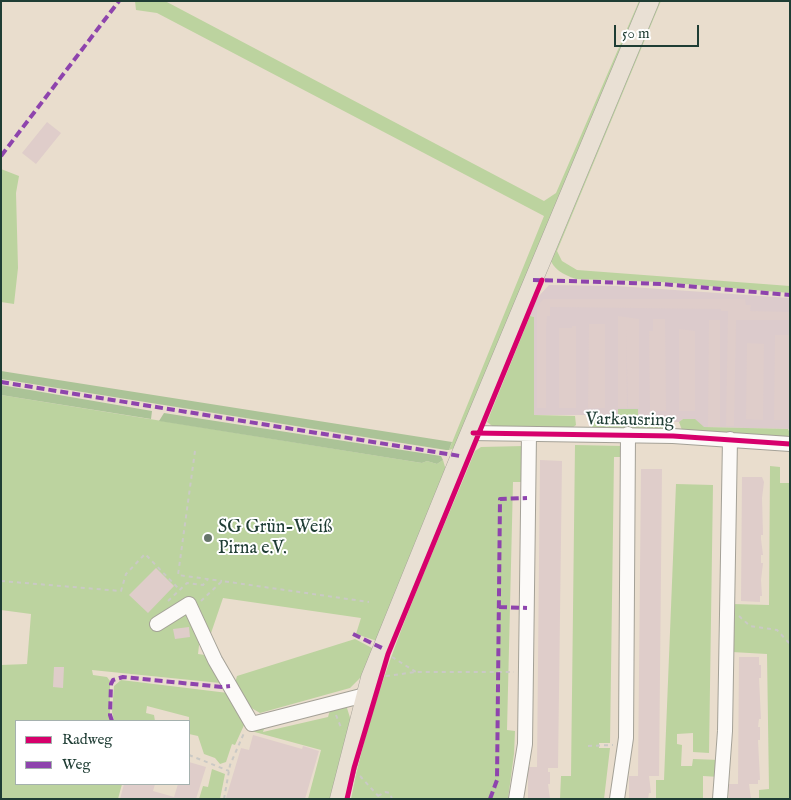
<!DOCTYPE html>
<meta charset="utf-8">
<style>
body{margin:0}
#map{position:relative;width:791px;height:800px;overflow:hidden;background:#e9ddcd;font-family:"IM FELL English",serif}
canvas{display:block}
.frame{position:absolute;inset:0;border:2px solid #1f3d34;pointer-events:none}
.legend{position:absolute;left:15px;top:720px;width:175px;height:65px;box-sizing:border-box;background:#fff;border:1px solid #a5b1ae;margin:0;padding:6px 9px;list-style:none;font-size:15px;color:#1f3d34}
.legend li{display:flex;align-items:center;gap:10px;height:25px}
.legend b{width:25px;border:1px solid #a5b1ae}
.scale{position:absolute;left:614px;top:25px;width:85px;height:22px;box-sizing:border-box;border:2px solid #1f3d34;border-top:0;padding-left:6px;font-size:15px;line-height:18px;white-space:nowrap;color:#1f3d34;-webkit-text-stroke:4px #fff;paint-order:stroke}
</style>
<div id="map">
<canvas width="791" height="800"></canvas>
<div class="frame"></div>
<ul class="legend">
<li><b style="height:6px;background:#d6006c"></b>Radweg</li>
<li><b style="height:6px;background:#8e44ad"></b>Weg</li>
</ul>
<div class="scale">50 m</div>
</div>
<script>
const context = document.querySelector('canvas').getContext('2d');
context.lineJoin = 'round';
function fillPath(path, color) { context.fillStyle = color; context.fill(path, 'evenodd'); }
function strokePath(path, color, width, dash) { context.strokeStyle = color; context.lineWidth = width; context.lineCap = dash ? 'butt' : 'round'; context.setLineDash(dash || []); context.stroke(path); }
function label(font, color, halo, rows, align = 'center') {
  context.font = font + ' "IM FELL English",serif'; context.lineWidth = 4; context.setLineDash([]); context.textBaseline = 'middle'; context.strokeStyle = halo; context.fillStyle = color; for (const [text, x, y, turn = 0] of rows) {
    context.save(); context.translate(x, y); context.rotate((+turn || 0) * Math.PI / 180); context.textAlign = isNaN(turn) ? turn : align; if (halo) context.strokeText(text, 0, 0); context.fillText(text, 0, 0); context.restore();
  }
}
fillPath(new Path2D(`
 M549,285L617,286L790,298V429L703,427L683,419L679,422H665L660,418L638,417V410L618,415H534V317L530,316L537,298Z`), '#dccbcc');
fillPath(new Path2D(`
 M135,1H165L544,201L556,193L639,1H645L455,448L449,450L544,216L157,13L136,10Z
 M655,1H661L557,251L562,261L577,270L790,286V293L661,282L576,279C562,274 554,270 549,257Z
 M1,169L19,176L16,193L18,268L14,304L1,302Z
 M530,316L534,317V415L575,416L576,425L572,428H495L487,422Z
 M1,395L422,463L427,461L437,464L443,460L447,474L377,641L356,634L361,618L223,598L210,636L200,637L198,654L205,655L220,683L92,670L93,675L107,677L110,681V721H16V784H122L118,799H1V665L27,664L31,614L1,610Z
 M618,409H638V417L660,418L665,422V430L590,427L591,416L618,415Z
 M683,419H695L704,427L788,429L790,434L787,438L682,430L679,422Z
 M575,445L623,446V457H614L610,743H599V748H610L604,799H560L561,776H571Z
 M524,446V482H513L507,730L515,731L514,754L508,799H351C374,678 429,564 475,451L481,447Z
 M770,466L780,467V483H790V799H759V790L769,789L767,654L732,652V604L769,605Z
 M676,484L713,485L709,753L693,752V733L677,734V744L682,745L681,766H692L693,759L720,760V777L703,776V799H656V780H664Z
 M355,639L374,649L364,674L350,688L260,713L248,706L235,683L237,676Z
 M121,680L228,693L245,723L235,745L232,744L226,762L220,764L215,758L204,754L198,736L189,734V717L147,706L146,713L154,715L155,721H114L112,712L114,686Z
 M342,705L347,708L351,721L332,799H308L321,750L251,731L255,727L266,723L263,732L328,717L331,707Z
 M212,769L225,774L220,799H199L203,786L208,787Z`), '#bcd39f');
fillPath(new Path2D(`
 M1,371L452,442L449,450H446L1,379Z
 M1,385L152,411L151,419L1,395Z
 M164,413L441,456L443,460L437,464L427,461L422,463L159,421Z`), '#abc397');
fillPath(new Path2D(`
 M47,122L61,133L36,164L22,153Z
 M543,299H745L746,305H751L750,311L790,312V320H736L734,426H726L728,311H721V309L550,307V316H547L546,328V408H537V307Z
 M618,316L639,319V408H628L626,328L627,408H618Z
 M653,319H665L666,411H650L649,331H653Z
 M709,320H720V427H708Z
 M589,324H605V408H588Z
 M572,326H576V408H559V328H572Z
 M679,329L695,331V411H679Z
 M775,335H790V420H774Z
 M747,343L764,344L763,420L746,419Z
 M540,460L562,461L558,768H548V772H550V784H548L550,799H528V767H537Z
 M641,469H662L659,776H649L651,793H649L648,799H629V776H638Z
 M742,477H762L764,482L762,498L763,535H761V539L763,555H761V563H763L761,580L762,596H760V602L741,601Z
 M156,568L174,586L148,613L129,595Z
 M189,627L190,637L175,639L173,629Z
 M739,657H759V665H761V678H759L761,719H759L758,727H760V740H758L760,780H758V784H749L751,799H729V784H738Z
 M54,667H64L63,688L53,687Z
 M253,735L302,749L303,746L319,751L305,799L226,798L241,748L249,750Z
 M189,762L206,767L196,799H120L124,784H155L153,791L174,797L178,784H189Z`), '#dfcdca');
const minor = new Path2D(`
 M470,433L673,436L790,444
 M157,624L189,604L215,660L252,724L365,695
 M516,799L525,744L529,434
 M617,799L626,738L628,434
 M720,799L725,731L730,439`);
const major = new Path2D(`
 M339,799L370,678L460,456L650,1`);
strokePath(minor, '#a4a197', 16);
strokePath(major, '#a4a197', 19);
strokePath(new Path2D(`
 M195,451L178,575L222,581
 M1,581L121,591L126,574L145,554L180,590
 M168,601L187,583L203,585L208,579
 M201,601L222,581L369,602
 M739,616L750,626L777,630L790,644
 M392,657L416,672
 M386,676L416,672H514
 M336,715L342,730
 M588,746L613,745
 M189,755L229,771
 M360,776L381,799
 M378,796L385,792L390,793L392,799
 M224,799L230,765L244,733`), '#cac9c5', 2, [4, 4]);
strokePath(minor, '#fcfaf8', 14);
strokePath(major, '#e9e0d4', 18);
strokePath(new Path2D(`
 M1,156L119,1
 M533,280L662,284L790,295
 M1,382L460,456
 M499,607L527,608
 M353,634L382,648
 M112,721L110,715L111,684L113,680L123,677L222,687L230,686
 M490,799L497,780L500,499L527,498`), '#8e44ad', 4, [8, 4]);
strokePath(new Path2D(`
 M473,433L673,436L790,444
 M347,799L354,768L388,654L542,280`), '#d6006c', 5);
for (const [x, y, r, color] of [
 [208,538,5,"#66756a"]
]) { const dot = new Path2D(); dot.arc(x, y, r, 0, 2 * Math.PI); context.fillStyle = color; context.fill(dot); strokePath(dot, '#fff', 2); }
label('18px', '#1f3d34', '#fff', [
 ["Varkausring",630,421,1]
]);
label('18px', '#1f3d34', '#fff', [
 ["SG Grün-Weiß",218,528],
 ["Pirna e.V.",218,549]
], 'left');
</script>
